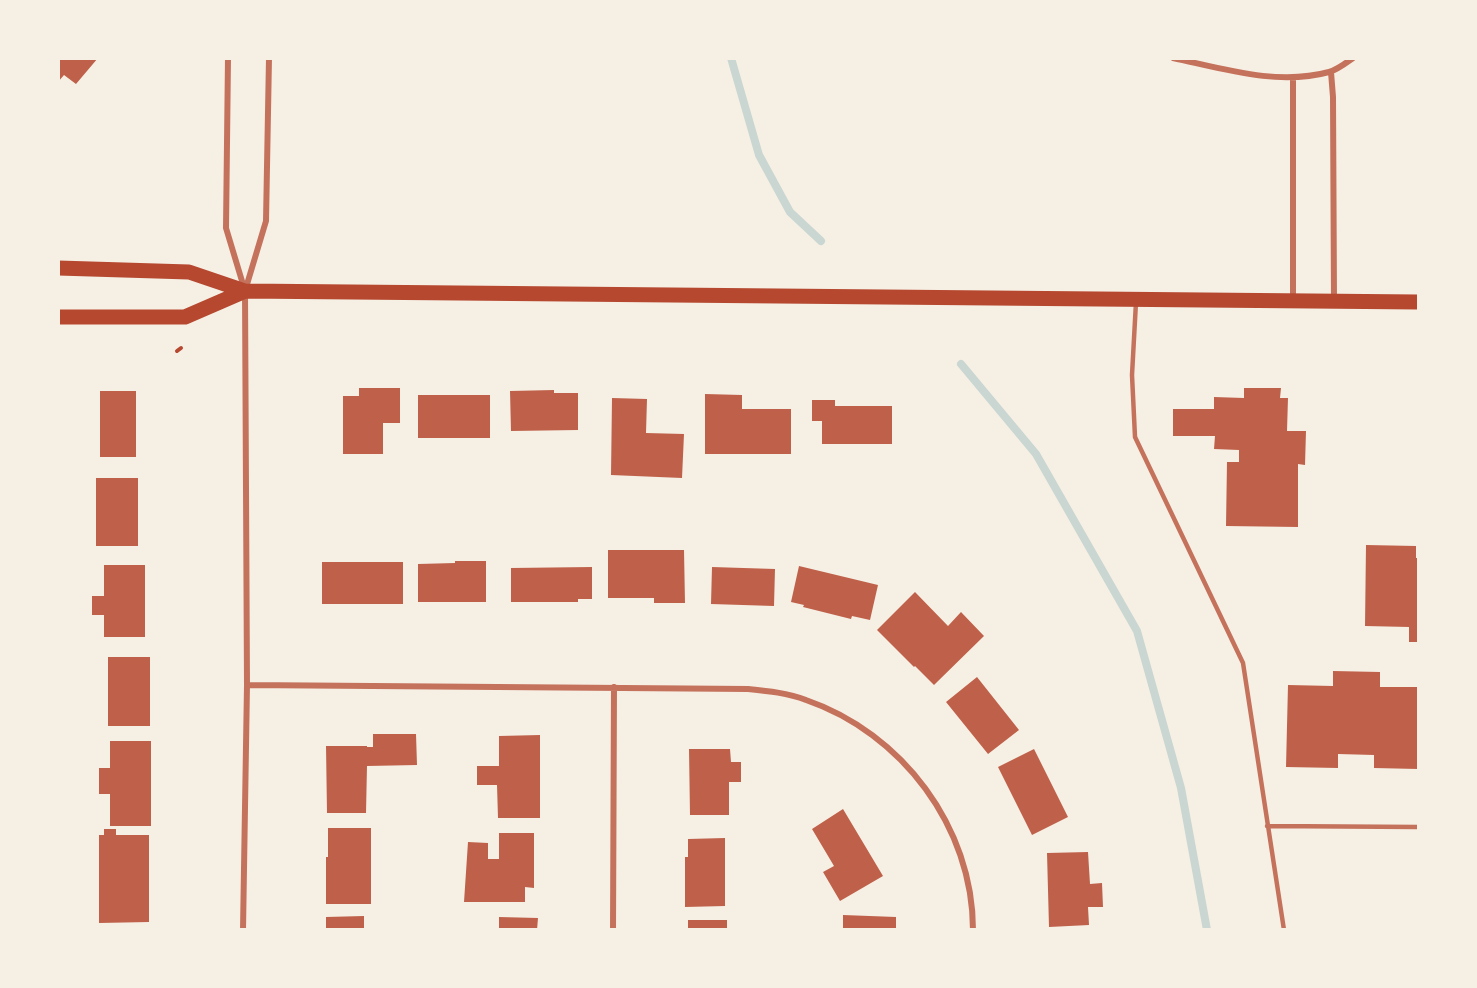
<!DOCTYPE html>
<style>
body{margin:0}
#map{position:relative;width:1477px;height:988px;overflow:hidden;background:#f6efe4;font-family:Montserrat,sans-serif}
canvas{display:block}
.frame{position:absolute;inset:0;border:60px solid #f6efe4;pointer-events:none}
</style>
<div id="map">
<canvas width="1477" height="988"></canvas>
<div class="frame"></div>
</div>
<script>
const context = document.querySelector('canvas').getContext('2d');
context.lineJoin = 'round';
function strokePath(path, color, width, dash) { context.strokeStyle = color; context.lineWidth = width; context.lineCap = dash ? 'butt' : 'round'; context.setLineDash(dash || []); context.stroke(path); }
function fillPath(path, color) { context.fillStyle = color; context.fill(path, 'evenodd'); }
strokePath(new Path2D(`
 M731,58L759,155L790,212L821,241
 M961,364L1036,454L1137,631L1181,788L1207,930`), '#c9d6d2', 8);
fillPath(new Path2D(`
 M58,58H98L76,84L64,75L58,82Z
 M359,388H400V423H383V454H343V396H359Z
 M1244,388H1281L1280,398H1288L1287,431H1306L1305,465L1298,464V527L1226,526L1227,462H1239V450L1214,449L1215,436H1173V409H1214V397L1244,398Z
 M554,390V393H578V430L511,431L510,391Z
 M100,391H136V457H100Z
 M705,394L742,395V409H791V454H705Z
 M418,395H490V438H418Z
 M612,398L647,399L646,433L684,434L682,478L611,475Z
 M812,400H835V406H892V444H822V421H812Z
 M96,478H138V546H96Z
 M1366,545L1416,546V558H1418V642H1409V627L1365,626Z
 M608,550H684L685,603H654V598H608Z
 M455,561H486V602H418V564L455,563Z
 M322,562H403V604H322Z
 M104,565H145V637H104V615H92V596H104Z
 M799,566L878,585L870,620L852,616L851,619L803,607L804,605L791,602Z
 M592,567V599H578V602H511V568Z
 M712,567L775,569L774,606L711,604Z
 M915,592L948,626L961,612L984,636L934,685L915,666L914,667L877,630Z
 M108,657H150V726H108Z
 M1333,671L1380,672V687H1418V769L1374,768V755L1338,754V768L1286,767L1288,685L1333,686Z
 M977,677L1019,730L988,754L946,702Z
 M373,734H416L417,765L367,766L366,813H327L326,746H367V747H373Z
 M540,735V818H498L497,785H477V766H499V736Z
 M110,741H151V826H110V794H99V768H110Z
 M689,749H730L731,762H741V782H729V815H690Z
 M1034,749L1068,817L1032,835L998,767Z
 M843,809L883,876L840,901L823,872L834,866L812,829Z
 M328,828H371V904H326V857H328Z
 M104,829H116V835H149V922L99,923V835H104Z
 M499,833H534V888L525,887V902H464L468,842L488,843V859H499Z
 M725,838V906L685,907V857H688V839Z
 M1088,852L1090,884L1102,883L1103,907H1088L1089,925L1049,927L1047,853Z
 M843,915L896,917V930H843Z
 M364,916V930H326V917Z
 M499,917L538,918L537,930H499Z
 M688,920H727V930H688Z`), '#bf614a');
strokePath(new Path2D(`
 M177,351L181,348`), '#b5482f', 4);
strokePath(new Path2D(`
 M1136,302L1132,375L1135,437L1243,663L1284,930
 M1267,826L1418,827`), '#c5725c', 4.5);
strokePath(new Path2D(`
 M228,58L226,228L245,291L247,685L243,930
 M1173,58C1224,69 1278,86 1329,72C1337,70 1346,63 1353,58
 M1331,72L1333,97L1334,301
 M245,291L266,221L269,58
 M1293,300V78
 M247,685L748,689C768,691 788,693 806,700C902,733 973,827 973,930
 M613,930L614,687`), '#c5725c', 6);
strokePath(new Path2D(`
 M58,268L189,272L245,291L1418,302
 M58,317H185L245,291`), '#b5482f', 15);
</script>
